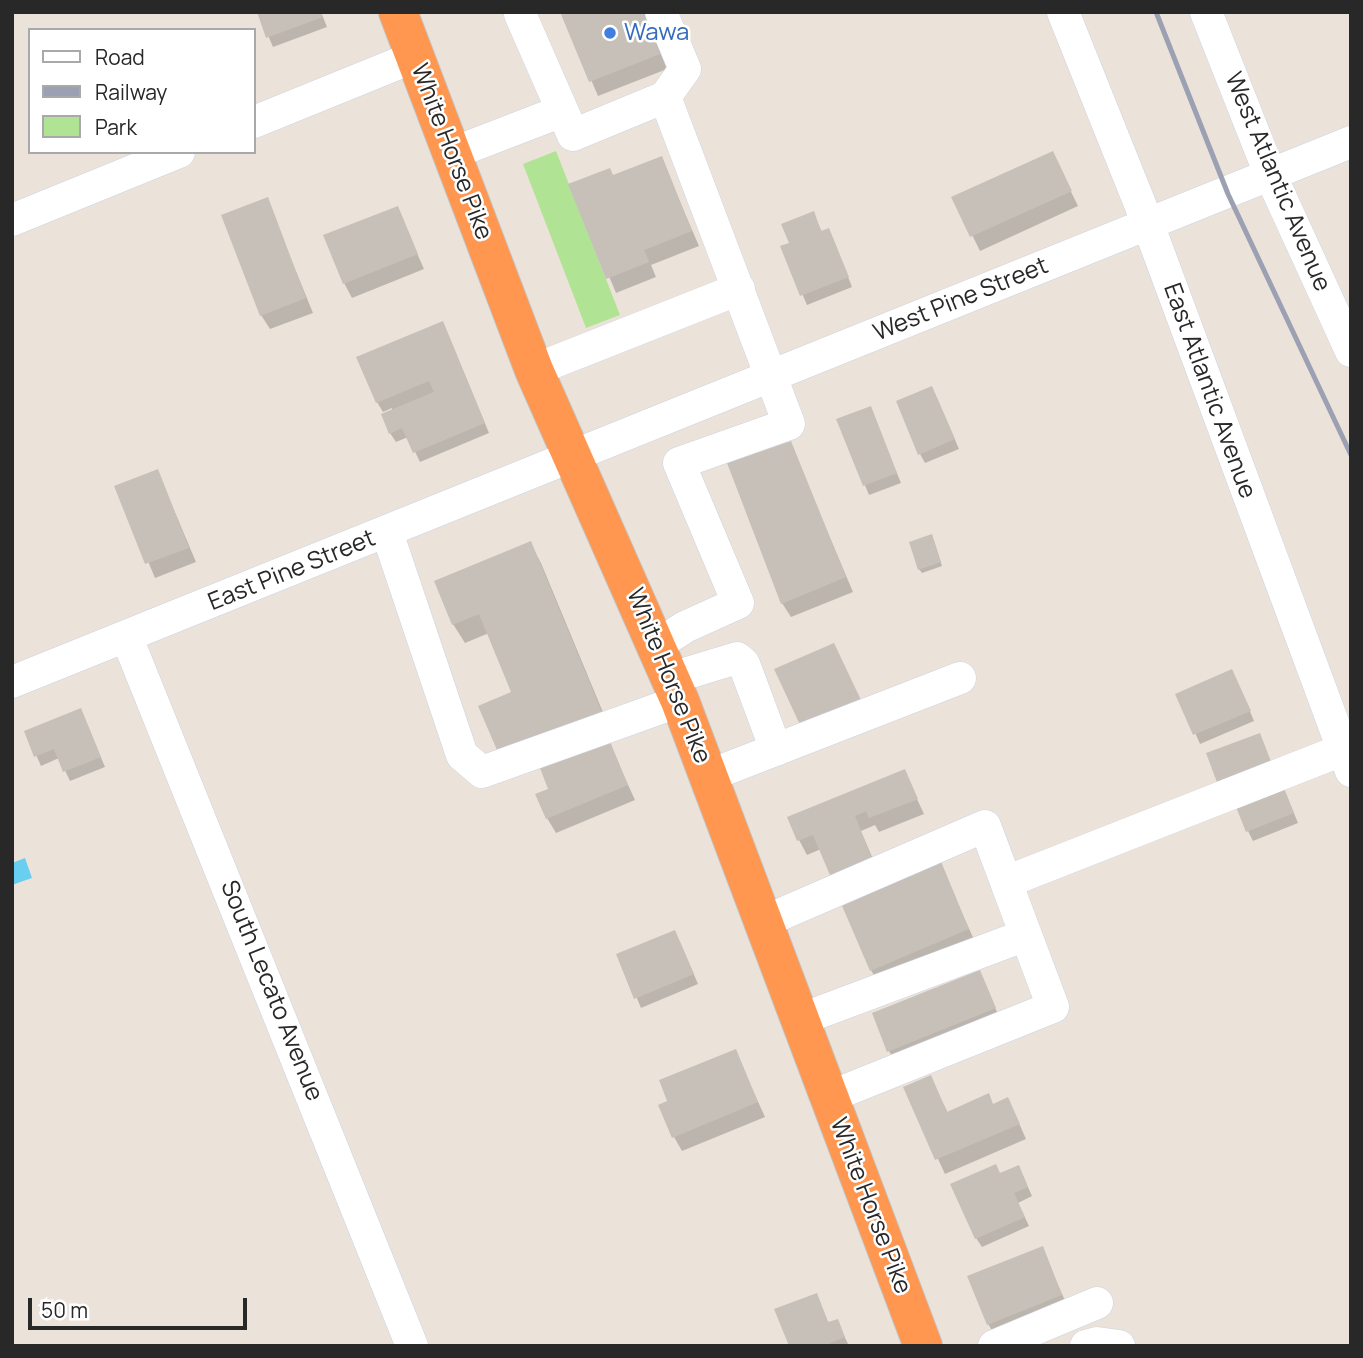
<!DOCTYPE html>
<style>
body{margin:0}
#map{position:relative;width:1363px;height:1358px;overflow:hidden;background:#ebe3d9;font-family:Manrope,sans-serif}
canvas{display:block}
.frame{position:absolute;inset:0;border:14px solid #282828;pointer-events:none}
.legend{position:absolute;left:28px;top:28px;width:228px;height:126px;box-sizing:border-box;background:#fff;border:2px solid #a9a9a9;margin:0;padding:9px 12px;list-style:none;font-size:21px;color:#282828}
.legend li{display:flex;align-items:center;gap:14px;height:35px}
.legend b{width:35px;border:2px solid #a9a9a9}
.scale{position:absolute;left:28px;top:1298px;width:219px;height:32px;box-sizing:border-box;border:4px solid #282828;border-top:0;padding-left:9px;font-size:21px;line-height:24px;white-space:nowrap;color:#282828;-webkit-text-stroke:5px #fff;paint-order:stroke}
</style>
<div id="map">
<canvas width="1363" height="1358"></canvas>
<div class="frame"></div>
<ul class="legend">
<li><b style="height:9px;background:#fff"></b>Road</li>
<li><b style="height:9px;background:#9ca0b3"></b>Railway</li>
<li><b style="height:19px;background:#b1e394"></b>Park</li>
</ul>
<div class="scale">50 m</div>
</div>
<script>
const context = document.querySelector('canvas').getContext('2d');
context.lineJoin = 'round';
function fillPath(path, color) { context.fillStyle = color; context.fill(path, 'evenodd'); }
function strokePath(path, color, width, dash) { context.strokeStyle = color; context.lineWidth = width; context.lineCap = dash ? 'butt' : 'round'; context.setLineDash(dash || []); context.stroke(path); }
function label(font, color, halo, rows, align = 'center') {
  context.font = font + ' Manrope,sans-serif'; context.lineWidth = 5; context.setLineDash([]); context.textBaseline = 'middle'; context.strokeStyle = halo; context.fillStyle = color; for (const [text, x, y, turn = 0] of rows) {
    context.save(); context.translate(x, y); context.rotate((+turn || 0) * Math.PI / 180); context.textAlign = isNaN(turn) ? turn : align; if (halo) context.strokeText(text, 0, 0); context.fillText(text, 0, 0); context.restore();
  }
}
fillPath(new Path2D(`
 M556,151L620,315L586,328L523,164Z`), '#b1e394');
fillPath(new Path2D(`
 M25,858L32,878L12,885V863Z`), '#69cff0');
fillPath(new Path2D(`
 M258,12H321L327,27L273,47Z
 M562,12H644L667,69L598,96Z
 M1052,153L1078,206L980,251L954,198Z
 M661,158L699,246L651,265L656,277L616,293L571,185L613,177Z
 M267,200L313,313L270,329L261,315Z
 M397,208L424,269L352,298L344,283Z
 M813,213L822,232L833,239L852,287L807,305L782,247L791,244Z
 M447,332L489,433L420,462L408,437L396,442L390,433L392,408L383,412L377,402Z
 M937,398L959,449L925,463L920,454Z
 M870,408L901,483L869,495L838,420Z
 M790,443L853,592L791,617L782,603Z
 M158,472L196,562L155,578L117,487Z
 M934,541L942,566L922,573L919,569Z
 M530,543L541,563L612,734L489,633L465,643L453,624Z
 M1237,681L1254,721L1200,744L1178,694Z
 M85,719L105,767L70,781L59,758L41,766L26,732Z
 M608,741L635,800L556,833L547,818Z
 M904,771L924,814L879,832L875,825L861,831L881,878L821,849L807,855L799,840Z
 M1286,794L1298,823L1253,841L1248,831Z
 M939,862L976,944L879,984L871,970Z
 M680,942L698,984L641,1008L619,955Z
 M979,972L1002,1023L897,1065L889,1051Z
 M735,1051L765,1117L682,1151L674,1137Z
 M930,1077L948,1113L994,1105L1015,1114L1026,1139L945,1174L905,1088Z
 M1000,1175L1023,1176L1032,1196L1018,1203L1029,1226L982,1247L976,1238Z
 M1042,1248L1069,1310L997,1338L988,1324Z
 M821,1305L829,1324L837,1321L849,1346H791Z`), '#0003');
fillPath(new Path2D(`
 M257,12H321L323,17L266,38Z
 M560,12H643L660,54L589,82Z
 M1053,151L1072,191L970,237L951,197Z
 M662,156L692,231L644,250L649,262L606,279L568,184L610,168L613,175Z
 M268,197L306,298L260,316L221,215Z
 M398,206L418,254L343,284L323,235Z
 M814,211L821,231L829,228L849,277L800,296L780,246L789,243L781,224Z
 M443,321L485,423L413,453L402,428L389,434L381,414L434,392L429,381L376,403L356,357Z
 M932,386L955,439L918,455L896,401Z
 M871,406L897,473L863,486L836,419Z
 M791,441L846,577L781,604L727,463Z
 M158,469L189,548L145,564L114,486Z
 M932,534L941,562L918,570L909,542Z
 M531,541L603,715L500,757L478,706L511,692L479,614L452,625L434,581Z
 M834,643L861,700L801,727L774,669Z
 M1232,669L1251,711L1193,735L1175,694Z
 M81,708L101,757L63,772L54,749L34,757L24,731Z
 M1260,733L1272,764L1218,785L1206,753Z
 M609,739L628,785L546,819L535,794L548,789L540,768Z
 M905,769L918,799L869,818L866,811L855,816L874,864L832,880L813,835L797,841L787,817Z
 M1282,783L1294,813L1246,832L1234,802Z
 M940,859L969,929L870,971L840,901Z
 M675,930L694,974L634,999L616,954Z
 M980,970L996,1008L887,1052L872,1013Z
 M736,1049L758,1102L672,1138L658,1105L667,1101L659,1080Z
 M931,1075L947,1112L989,1093L993,1104L1008,1097L1020,1124L935,1160L903,1087Z
 M996,1164L1000,1173L1019,1165L1028,1187L1014,1193L1025,1217L975,1239L950,1184Z
 M1043,1246L1062,1295L987,1325L967,1276Z
 M817,1293L828,1322L838,1319L845,1337L823,1346H789L774,1309Z`), '#c6c0b9');
const minor = new Path2D(`
 M661,12L685,69L665,97
 M1063,12L1148,224L1351,771
 M1206,12L1270,174L1351,351
 M520,14L573,135L665,97L789,424L679,463L738,603L685,627L657,645
 M254,122L414,57
 M453,153L562,111
 M12,220L179,152
 M534,370L739,289
 M387,532L462,755L482,772L680,701
 M127,638L412,1346
 M671,678L737,658L744,664L776,750
 M12,682L1351,142
 M708,776L960,678
 M763,922L985,826L1006,882L1342,750
 M799,1020L1026,935
 M829,1097L1053,1007L1006,882
 M994,1346L1097,1303
 M1086,1346L1097,1343L1119,1346`);
const highway = new Path2D(`
 M398,12L534,370L680,701L923,1346`);
strokePath(minor, '#ced2e1', 33);
strokePath(highway, '#c3c3c3', 40);
strokePath(minor, '#fff', 32);
strokePath(highway, '#ff9750', 38);
strokePath(new Path2D(`
 M1156,12L1228,194L1351,455`), '#9ca0b3', 5);
for (const [x, y, r, color] of [
 [610,33,7,"#3f7fe0"]
]) { const dot = new Path2D(); dot.arc(x, y, r, 0, 2 * Math.PI); context.fillStyle = color; context.fill(dot); strokePath(dot, '#fff', 2.5); }
label('24px', '#366cbe', '#fff', [
 ["Wawa",624,33]
], 'left');
label('24px', '#282828', '#fff', [
 ["White Horse Pike",451,152,69],
 ["West Atlantic Avenue",1277,182,67],
 ["West Pine Street",961,300,-22],
 ["East Atlantic Avenue",1209,391,70],
 ["East Pine Street",292,571,-22],
 ["White Horse Pike",668,676,68],
 ["South Lecato Avenue",271,991,68],
 ["White Horse Pike",870,1206,69]
]);
</script>
